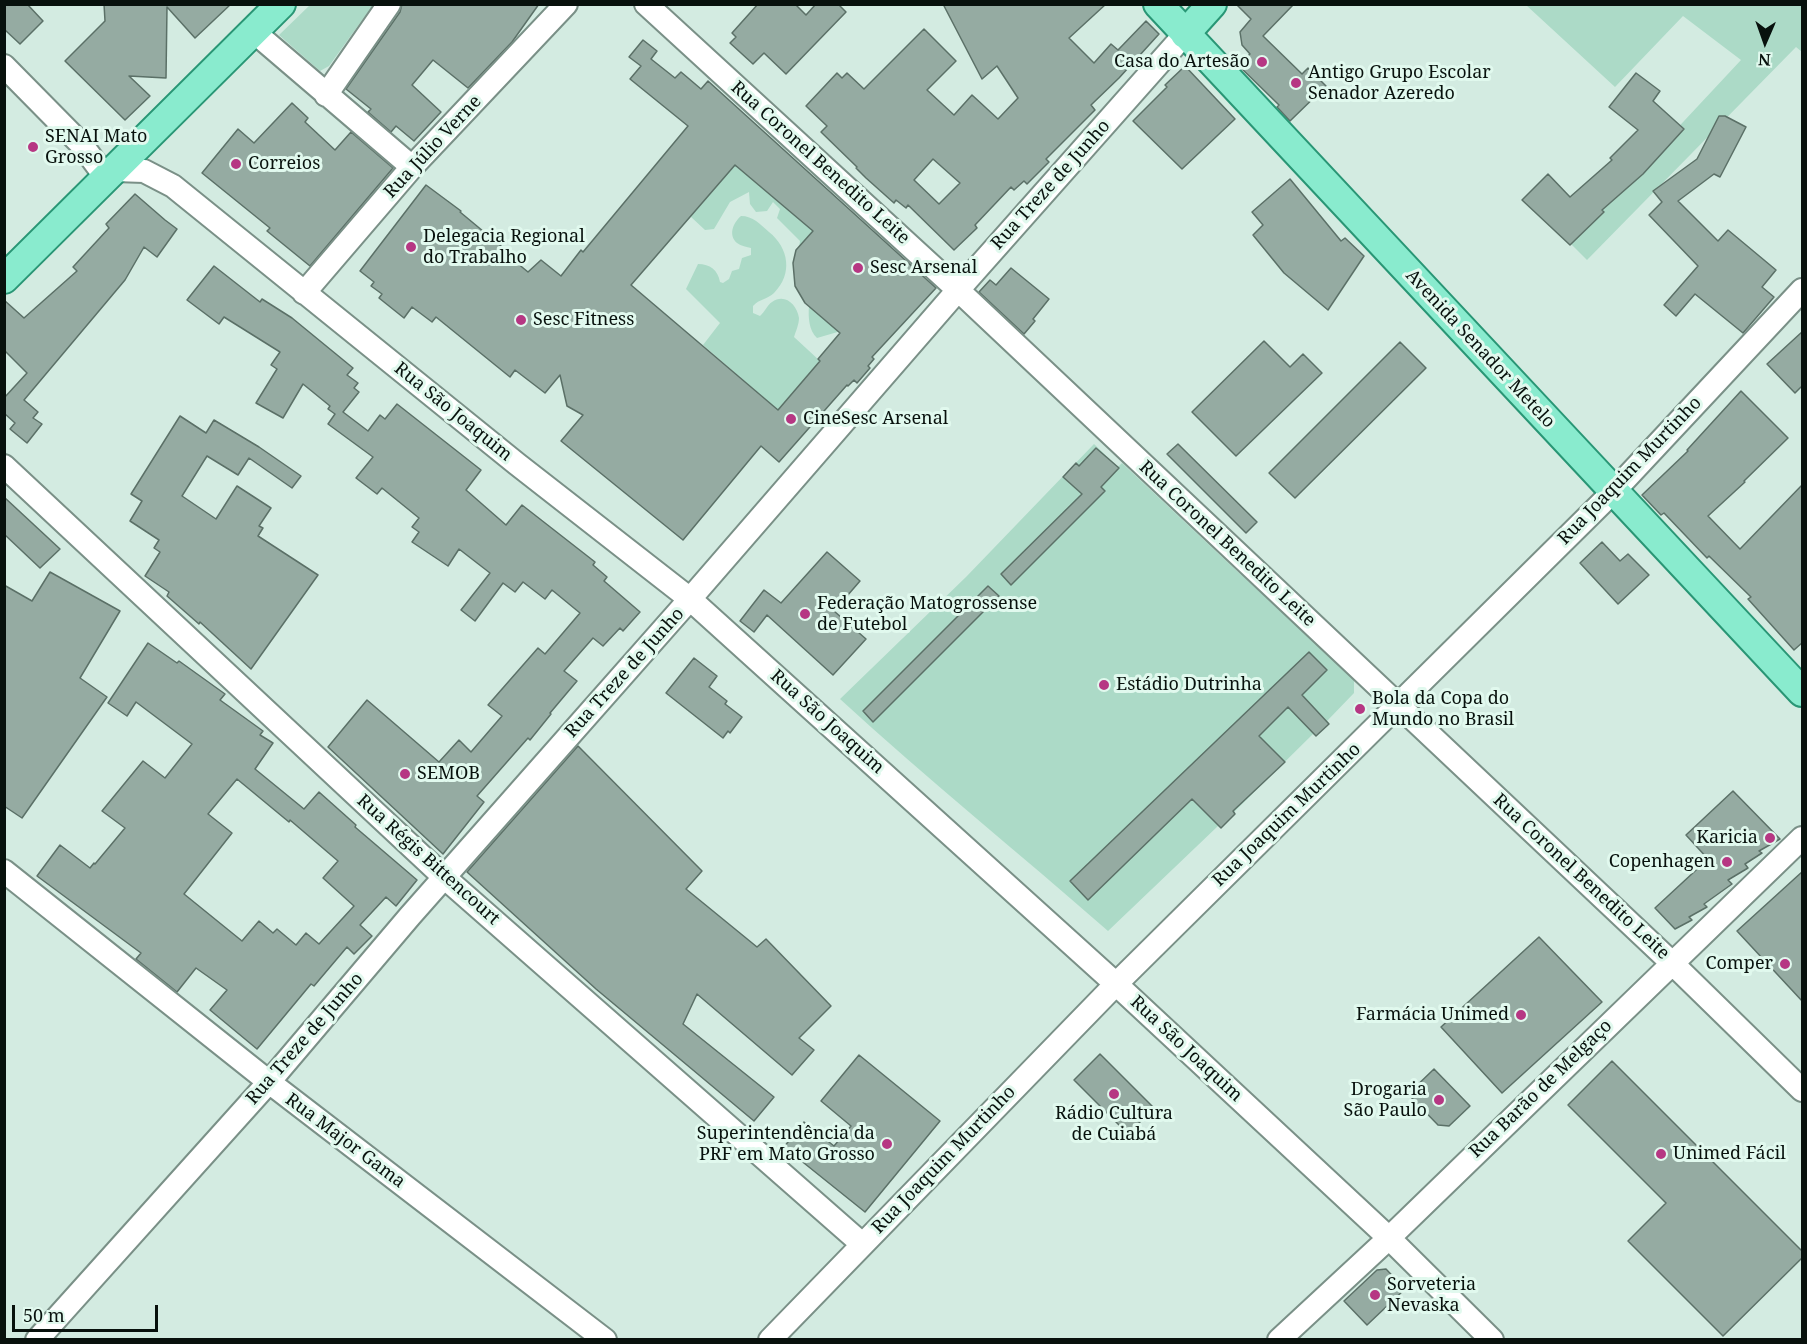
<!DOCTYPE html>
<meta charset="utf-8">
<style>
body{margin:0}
#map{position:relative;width:1807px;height:1344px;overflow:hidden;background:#d3ebe1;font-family:"Noto Serif",serif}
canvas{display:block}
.frame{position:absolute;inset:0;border:6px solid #08110d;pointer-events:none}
.north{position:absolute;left:1735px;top:12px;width:60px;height:60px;-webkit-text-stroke:4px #e1f9ee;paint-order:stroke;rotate:182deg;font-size:16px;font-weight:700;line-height:24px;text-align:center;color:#08110d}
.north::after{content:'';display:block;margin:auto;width:21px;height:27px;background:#08110d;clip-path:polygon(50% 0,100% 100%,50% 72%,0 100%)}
.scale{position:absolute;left:12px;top:1305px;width:146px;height:27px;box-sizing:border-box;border:3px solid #08110d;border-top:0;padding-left:8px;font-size:18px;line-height:21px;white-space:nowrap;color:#08110d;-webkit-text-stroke:4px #e1f9ee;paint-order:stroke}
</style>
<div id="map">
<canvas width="1807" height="1344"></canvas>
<div class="frame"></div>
<div class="north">N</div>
<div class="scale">50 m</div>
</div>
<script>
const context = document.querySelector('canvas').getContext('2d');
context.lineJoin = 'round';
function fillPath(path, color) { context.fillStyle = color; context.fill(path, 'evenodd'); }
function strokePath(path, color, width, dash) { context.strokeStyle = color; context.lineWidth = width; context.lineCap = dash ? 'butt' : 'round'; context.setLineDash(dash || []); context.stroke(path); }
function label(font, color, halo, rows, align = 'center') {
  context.font = font + ' "Noto Serif",serif'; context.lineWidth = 6; context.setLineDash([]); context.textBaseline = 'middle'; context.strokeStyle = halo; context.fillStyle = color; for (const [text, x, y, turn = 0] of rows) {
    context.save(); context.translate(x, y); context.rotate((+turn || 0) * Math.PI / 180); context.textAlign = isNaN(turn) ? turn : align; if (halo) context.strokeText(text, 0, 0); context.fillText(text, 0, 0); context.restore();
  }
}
fillPath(new Path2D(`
 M310,5H373L329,66L320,71L279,35Z
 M1526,5H1802V52L1796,47L1587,260L1570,243L1741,60L1683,16L1615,87Z
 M735,165L813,231L799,248L800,241L777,218L780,209L773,202L767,211L756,212L750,204L749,192L730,202L714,229L705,230L690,216Z
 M741,216C753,216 760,224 769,232C789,248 793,274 774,293C768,299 759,299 753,306V313L760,316C765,312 767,305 772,302C785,293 797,305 799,318C799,324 796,331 794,337L820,361L778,410L703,345L720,323L686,289L698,264C710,264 718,270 720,282L723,283L729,279L732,271L739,269L742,258L751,255V248C747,247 741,246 737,243C728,235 733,223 741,216Z
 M809,306L841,331L817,338C809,331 808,317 809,306Z
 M1094,444L1118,467L1122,463L1238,572L1354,677V693L1327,721L1329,723L1316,736L1313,734L1234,812L1235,814L1221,828L1218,826L1108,931C1019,853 927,779 840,699L966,577Z`), '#acdac7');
const building = new Path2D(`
 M4,4H27L43,21L20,44L4,29Z
 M104,4H231L195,38L167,7L166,78L129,76L150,96L125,120L65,61L105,21Z
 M402,4H539L512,42L468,88L433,60L412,85L441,112L414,141L396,126L391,132L368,112L371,109L346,89L400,12Z
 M758,4H795L806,15L816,4H838L846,12L786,74L764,53L753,64L730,43L736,37L732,33Z
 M943,4H1106L1069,38L1094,63L1111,44L1118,50L1146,21L1159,34L1119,78L1091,105L1095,110L1046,159L1049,162L1027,184L1024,181L1014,190L1011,187L975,225L977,228L954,250L908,205L906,208L896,200L894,203L866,178L856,168L857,167L821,132L827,126L806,106L837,73L842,78L847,73L864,89L924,29L956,61L927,90L954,115L972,95L998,119L1018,98L997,66L982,79ZM933,159L960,183L939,204L914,180Z
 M1236,4H1294L1263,36L1302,74L1308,68L1326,86L1290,121L1277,107L1279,105L1238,65L1250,54L1242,45L1240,32L1251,19Z
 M643,40L657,51L651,59L675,78L681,72L701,89L708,81L936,288L872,357L874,359L868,366L870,368L857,383L854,380L848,386L847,385L779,462L761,446L683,540L561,441L583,415L567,406L560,375L545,393L515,370L510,377L436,317L432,322L412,307L404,318L379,298L382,294L371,286L374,282L360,271L426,185L461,211L460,212L507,251L505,253L528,272L541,260L561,276L581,250L583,252L688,126L630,79L641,66L629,57ZM735,165L813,231L796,250L793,263L795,286L805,303L840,333L818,359L820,361L778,410L631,285Z
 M1185,66L1235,119L1182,169L1133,121L1167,87L1165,85Z
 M1636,73L1660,91L1653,101L1684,129L1643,174L1602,210L1604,212L1570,245L1522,200L1548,174L1570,197L1612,160L1610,158L1638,130L1609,107Z
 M292,103L308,118L305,122L335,150L351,132L393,168L310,266L267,231L270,228L202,173L238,129L254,143Z
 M1719,116H1725L1746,127L1720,177L1714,174L1678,201L1718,241L1728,230L1776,270L1762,287L1774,297L1743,333L1695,294L1676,316L1664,305L1698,266L1649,215L1662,202L1653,191L1697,159Z
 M1290,179L1341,241L1345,238L1364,256L1328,310L1284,273L1253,235L1263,225L1252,212Z
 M135,194L165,220L177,229L157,257L144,247L125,280L24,400L38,412L33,418L42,424L27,443L10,429L15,423L4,413V398L27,373L4,350V300L24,318L77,271L73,267L109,228L106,224Z
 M214,266L260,302L262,299L292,318L353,368L347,375L358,383L354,388L359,392L343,412L368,431L380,415L385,419L397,404L481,470L466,490L506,525L522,505L595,562L593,565L607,577L604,581L640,612L623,631L620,628L603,646L593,638L564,671L577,681L550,713L551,714L530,740L528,738L477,796L484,802L443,854L328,747L367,700L439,762L459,740L471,752L502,716L488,705L538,648L545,654L580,613L552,590L545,599L523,582L515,592L503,583L475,621L461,610L490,573L459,549L448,566L412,542L419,532L412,527L419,518L382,488L377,494L356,478L373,457L328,424L335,414L328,409L330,406L303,384L283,418L256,403L277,369L271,365L280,352L224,317L219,324L187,300Z
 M1011,268L1049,299L1033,319L1035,321L1024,334L979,292L990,280L996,285Z
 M1803,331V385L1795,393L1767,364Z
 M1264,341L1290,367L1303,354L1322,373L1236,456L1192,412Z
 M1400,342L1426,368L1295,498L1269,473Z
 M1741,391L1788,438L1744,481L1745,482L1708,516L1740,549L1803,484V642L1794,650L1748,599L1751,597L1709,556L1707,558L1664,513L1661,515L1642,495L1688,451L1687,450Z
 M180,416L206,433L214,420L259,447L301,476L292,488L249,458L238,475L207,456L182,496L216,519L237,486L271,508L259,526L263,528L258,536L318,575L251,669L200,622L199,624L167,596L169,592L145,576L160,552L154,548L159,540L130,521L142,501L131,494Z
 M1178,444L1257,522L1246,533L1167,454Z
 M1096,448L1119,468L1101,487L1105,491L1011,585L1001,574L1082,494L1063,477L1076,463L1079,466Z
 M4,497L60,549L40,568L4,534Z
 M1602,542L1620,561L1628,554L1649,575L1618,604L1580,563Z
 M827,552L860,581L834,611L866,639L833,675L767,615L754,632L740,621L764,590L781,603Z
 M50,572L120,611L80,678L107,697L22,818L4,806V585L32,601Z
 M988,586L999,596L873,722L863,711Z
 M148,643L177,663L179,661L225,694L220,700L263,731L260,735L273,743L255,769L304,809L319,792L356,825L355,827L417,880L396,906L386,897L360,925L372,936L354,954L347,947L314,986L311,984L257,1049L210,1010L227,990L196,968L177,992L136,959L141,953L37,876L60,845L90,868L94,863L95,864L125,828L102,811L143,761L165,778L192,744L136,702L127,716L108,703ZM237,779L289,822L290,820L338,861L323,878L354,906L319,944L306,933L296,945L277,929L273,933L259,921L242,941L184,894L232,833L208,814Z
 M1309,652L1327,670L1302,695L1329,724L1316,736L1288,707L1259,736L1285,762L1233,811L1235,814L1221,828L1192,799L1088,900L1070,881Z
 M694,658L717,676L709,687L727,701L725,704L742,717L730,733L728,731L723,738L666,693Z
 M578,746L702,871L686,889L757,947L766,939L831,1006L799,1038L814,1050L792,1075L697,994L683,1024L774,1097L754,1121L596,989L467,872Z
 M1733,791L1780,839L1759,851L1762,853L1745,864L1748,868L1728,880L1732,884L1704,904L1707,907L1689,917L1692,920L1675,929L1655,908L1708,859L1686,835Z
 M1803,871V1002L1737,931Z
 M1539,937L1602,1002L1502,1093L1441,1027Z
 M1100,1054L1154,1108L1128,1134L1074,1080Z
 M859,1055L940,1121L865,1212L784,1147L804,1122L834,1146L851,1126L821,1101Z
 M1612,1061L1803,1252V1257L1723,1336L1628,1241L1666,1203L1568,1105Z
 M1434,1069L1470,1106L1449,1126L1438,1125L1408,1094Z
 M1386,1269L1405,1289L1367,1325L1344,1301L1377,1270Z`);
fillPath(building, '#95aba2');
strokePath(building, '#5b7067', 1.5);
const minor = new Path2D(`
 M646,4L958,290L1672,963L1802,1090
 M253,31L412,167
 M4,66L82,145L107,179
 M326,95L389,4
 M115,170L144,171L173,186L517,464L690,599L1116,984L1389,1238L1492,1340
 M304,293L412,167L566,4
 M4,466L444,877L862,1244
 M4,871L269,1082L605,1340
 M37,1340L269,1082L410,916L690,599L958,290L1185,34
 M770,1340L1116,984L1614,491L1802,290
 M1279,1340L1389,1238L1802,838`);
const major = new Path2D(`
 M1158,4L1802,692
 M1185,34L1212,4
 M4,279L281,4`);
strokePath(minor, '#7a9087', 26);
strokePath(major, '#299675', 32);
strokePath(minor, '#fff', 22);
strokePath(major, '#89ebce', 28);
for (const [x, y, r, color] of [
 [1262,62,6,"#b63783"],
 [1296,83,6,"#b63783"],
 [33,147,6,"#b63783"],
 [236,164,6,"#b63783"],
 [411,247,6,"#b63783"],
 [858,268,6,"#b63783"],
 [521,320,6,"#b63783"],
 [791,419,6,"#b63783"],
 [805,614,6,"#b63783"],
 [1104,685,6,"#b63783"],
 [1360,709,6,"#b63783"],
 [405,774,6,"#b63783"],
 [1770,838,6,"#b63783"],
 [1727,862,6,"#b63783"],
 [1785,964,6,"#b63783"],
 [1521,1015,6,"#b63783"],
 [1114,1094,6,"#b63783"],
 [1439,1100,6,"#b63783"],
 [887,1144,6,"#b63783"],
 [1661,1154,6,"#b63783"],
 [1375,1295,6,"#b63783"]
]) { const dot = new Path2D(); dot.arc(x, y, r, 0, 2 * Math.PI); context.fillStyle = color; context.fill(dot); strokePath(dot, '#e1f9ee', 2); }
label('18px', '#08110d', '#e1f9ee', [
 ["Casa do Artesão",1250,62,"right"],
 ["Antigo Grupo Escolar",1308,73],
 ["Senador Azeredo",1308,94],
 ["SENAI Mato",45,137],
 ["Grosso",45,158],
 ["Correios",248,164],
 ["Delegacia Regional",423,237],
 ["do Trabalho",423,258],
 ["Sesc Arsenal",870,268],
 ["Sesc Fitness",533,320],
 ["CineSesc Arsenal",803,419],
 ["Federação Matogrossense",817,604],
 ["de Futebol",817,625],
 ["Estádio Dutrinha",1116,685],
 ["Bola da Copa do",1372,699],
 ["Mundo no Brasil",1372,720],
 ["SEMOB",417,774],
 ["Karicia",1758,838,"right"],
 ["Copenhagen",1715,862,"right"],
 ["Comper",1773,964,"right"],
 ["Farmácia Unimed",1509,1015,"right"],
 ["Drogaria",1427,1090,"right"],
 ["São Paulo",1427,1111,"right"],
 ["Rádio Cultura",1114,1114,"center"],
 ["de Cuiabá",1114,1135,"center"],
 ["Superintendência da",875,1134,"right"],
 ["PRF em Mato Grosso",875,1155,"right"],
 ["Unimed Fácil",1673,1154],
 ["Sorveteria",1387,1285],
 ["Nevaska",1387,1306]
], 'left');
label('18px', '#08110d', '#e1f9ee', [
 ["Rua Júlio Verne",433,147,-47],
 ["Rua Coronel Benedito Leite",820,163,42],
 ["Rua Treze de Junho",1051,185,-48],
 ["Avenida Senador Metelo",1480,349,47],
 ["Rua São Joaquim",453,412,39],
 ["Rua Joaquim Murtinho",1630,471,-46],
 ["Rua Coronel Benedito Leite",1227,544,43],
 ["Rua Treze de Junho",625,673,-48],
 ["Rua São Joaquim",827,722,42],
 ["Rua Joaquim Murtinho",1287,815,-44],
 ["Rua Régis Bittencourt",428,860,42],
 ["Rua Coronel Benedito Leite",1581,877,43],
 ["Rua Treze de Junho",305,1039,-49],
 ["Rua São Joaquim",1186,1049,43],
 ["Rua Barão de Melgaço",1541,1089,-44],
 ["Rua Major Gama",345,1141,37],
 ["Rua Joaquim Murtinho",944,1160,-46]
]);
</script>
